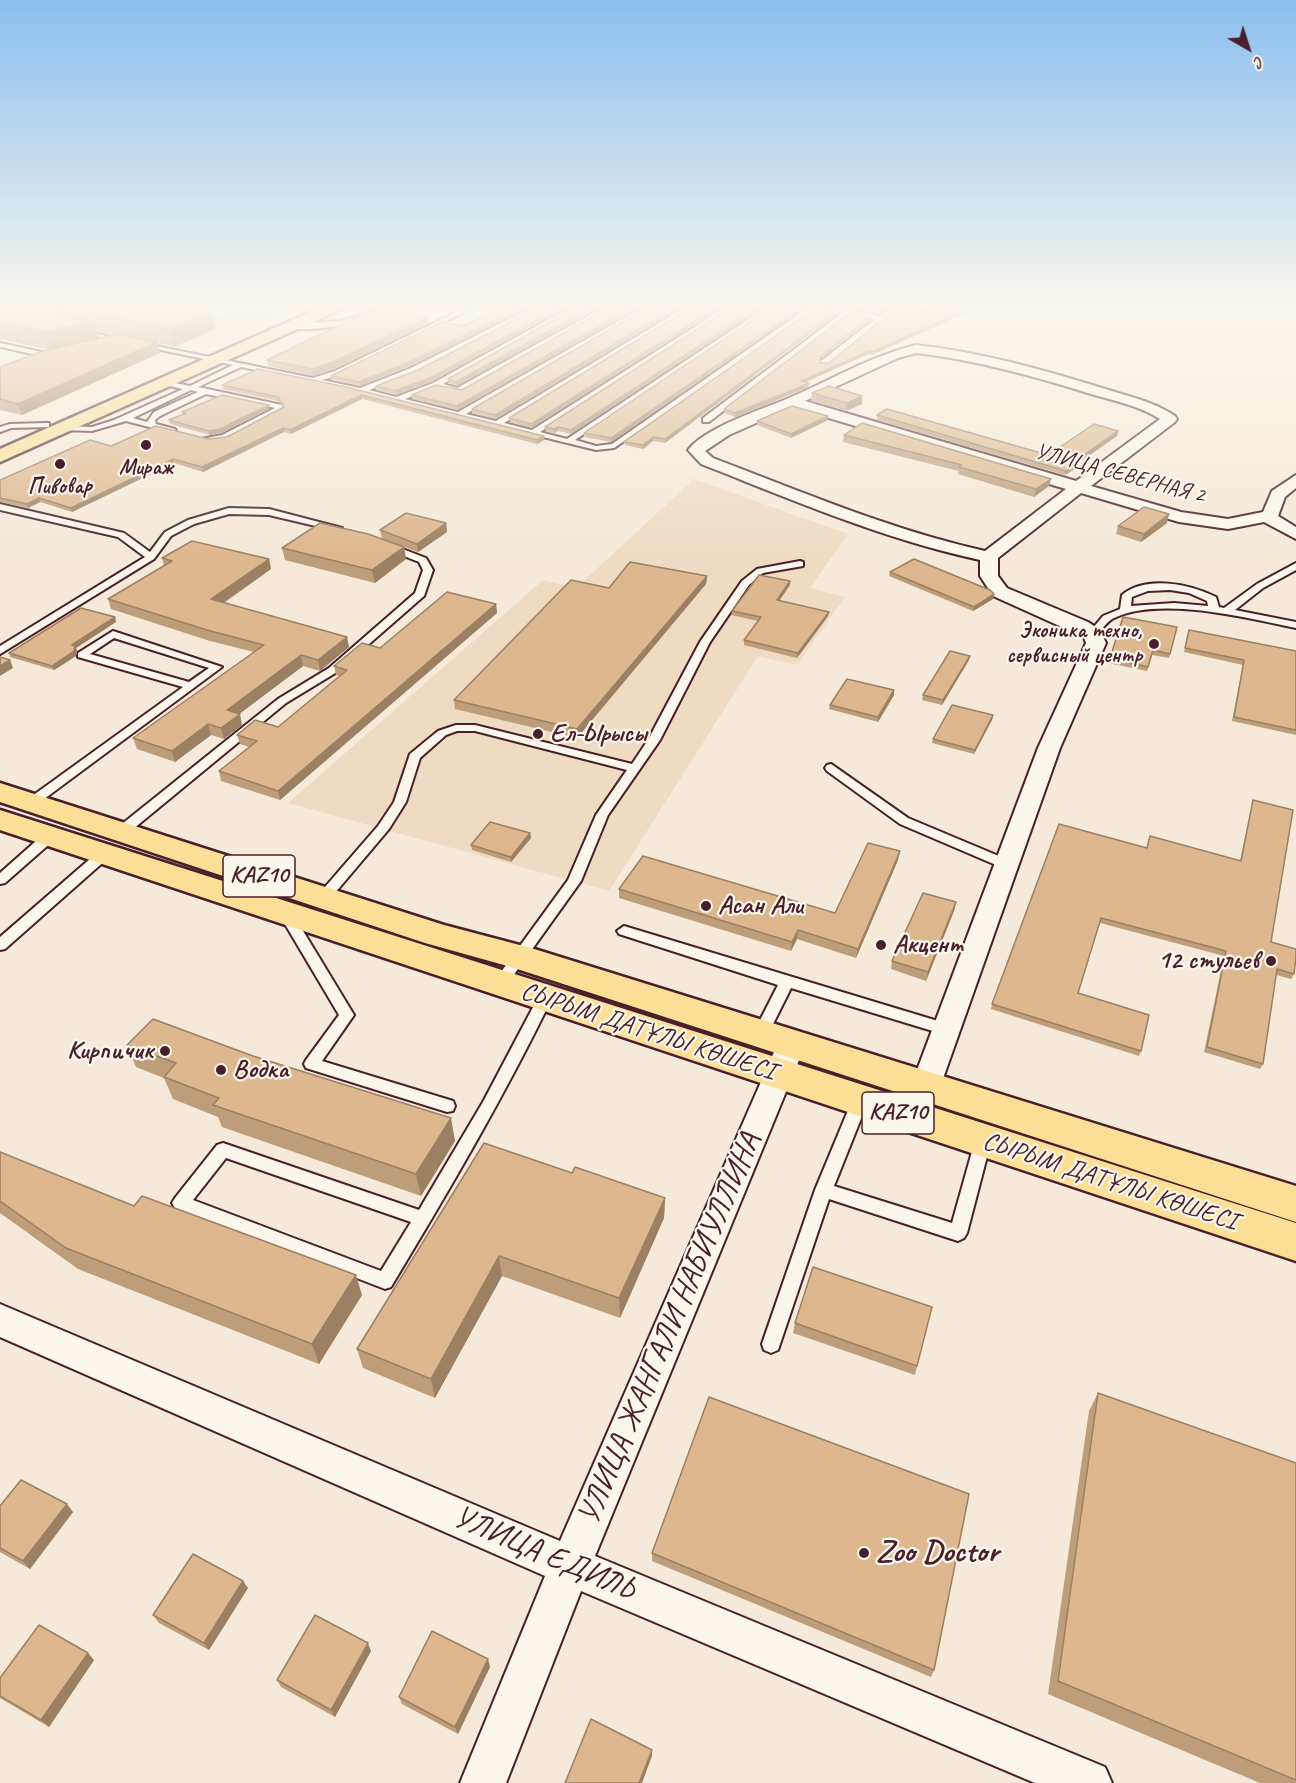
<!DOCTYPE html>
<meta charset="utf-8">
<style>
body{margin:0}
#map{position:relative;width:1296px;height:1783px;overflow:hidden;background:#f5ead9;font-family:Caveat,sans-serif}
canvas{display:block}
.north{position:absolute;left:1218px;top:18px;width:60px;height:60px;-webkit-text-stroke:4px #fbf7ec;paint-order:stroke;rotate:141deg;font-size:16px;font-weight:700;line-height:24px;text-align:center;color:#4a1f2b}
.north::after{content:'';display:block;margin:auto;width:21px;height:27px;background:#4a1f2b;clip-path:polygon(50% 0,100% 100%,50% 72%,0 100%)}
</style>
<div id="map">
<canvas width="1296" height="1783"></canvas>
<div class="north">С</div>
</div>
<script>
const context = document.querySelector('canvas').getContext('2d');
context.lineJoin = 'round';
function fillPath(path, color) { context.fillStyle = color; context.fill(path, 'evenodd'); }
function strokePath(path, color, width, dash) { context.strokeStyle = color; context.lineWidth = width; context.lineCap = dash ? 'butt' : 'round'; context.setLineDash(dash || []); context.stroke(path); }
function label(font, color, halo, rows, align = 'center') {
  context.font = font + ' Caveat,sans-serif'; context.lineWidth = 4.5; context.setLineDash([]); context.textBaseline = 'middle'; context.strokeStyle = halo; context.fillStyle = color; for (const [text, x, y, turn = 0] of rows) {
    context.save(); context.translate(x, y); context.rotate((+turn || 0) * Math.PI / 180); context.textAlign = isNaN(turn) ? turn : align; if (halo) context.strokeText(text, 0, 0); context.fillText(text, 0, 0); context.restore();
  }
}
fillPath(new Path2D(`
 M240,307H305L209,347L163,338Z
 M694,479L848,534L810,588L845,597L797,665L758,656L609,891L288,803L543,580L576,588Z`), '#eedbc2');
const lane = new Path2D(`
 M384,307H392C374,320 308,336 288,326L291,324L341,321Z
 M467,307H474L341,375L322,380L360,388L411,368L533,307H540L417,372L369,390L396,397L433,383L571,307H578L443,384L457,388L604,307H611L461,392L436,387L405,399L458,412L643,307H650L466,414L496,421L686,307H693L504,423L532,430L726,307H733L540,432L567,439L767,307H774L575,440L596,446L612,444L806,309L804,307L845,311L850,307H857L852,312L880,316L887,311L892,312L827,365H821V361L875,319L847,315L709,422H703V418L841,314L813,310L614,448L596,450L347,389L241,367L198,387L282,405L283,410C270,421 216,448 201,439L222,435L275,408L206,394L160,416L155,420L156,424L175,429L176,431L172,433L126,421L92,431L62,430L58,428L62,426L92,427L114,420L183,389L160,384V380L190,386L233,365L79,333L77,330L313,378L335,371ZM191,390L198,392L154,412L147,422L133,418Z
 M909,307H915L917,310C932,314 937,306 951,307L928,317L912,312Z
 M0,343L46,353L50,355L46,357L0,347Z
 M46,423H49V427L11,428L0,432V427L10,424Z
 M0,504L124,533L150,552L165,532L188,520L229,508L269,509L342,528L337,531L269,515L229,514L194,524L171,536L154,559L0,654V646L145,557L118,537L0,510Z
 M386,545H392L426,558L433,570L424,596L337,672L286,703L127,834H117L116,831L117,828L278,699L329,668L415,593L423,570L419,562L386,549Z
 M800,561L803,562V566L763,573L749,585L710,642L660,740L608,815L581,881L505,987H495L493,983L568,880L596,815L627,770L475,731H457L446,735L420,758L406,802L389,829L329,900H319L317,897L319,894L378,826L394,802L410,754L438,731L456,725H475L632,764L648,740L700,642L742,581L757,569Z
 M1296,563V570L1263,588L1235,610L1296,622V628C1248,618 1157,595 1112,619C1106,623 1101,630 1097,636L1093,637L1088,634L1103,616L1120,609L1122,595C1146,575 1190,584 1216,597L1219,607L1224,608L1257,584ZM1170,590L1189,593L1207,601L1208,606L1174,603L1131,606L1132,597L1148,591Z
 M113,631L222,667L36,805H28L26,802L28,799L183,687L78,657V653ZM114,638L209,668L189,682L90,654Z
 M831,764L908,818L1013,862L1015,865L1013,868H1003L900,824L827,771L825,768L827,765Z
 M49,833L54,834L55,837L54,840L5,883L0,884V873L44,834Z
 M103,851L108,852L110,855L108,858L5,949L0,950V937L98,852Z
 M286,909L291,911L354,1015L322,1061L453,1101L455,1106L453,1111L447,1112L306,1068L304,1064L306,1060L339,1015L279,914Z
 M624,926L951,1025L954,1029L951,1033L946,1035L791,988L766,1038H756L753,1034L778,985L619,934L617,931Z
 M545,993L550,994L552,998C504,1097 448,1192 391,1287L385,1289L175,1208L172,1203L175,1198L217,1145L223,1143L419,1210L483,1102L540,994ZM226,1158L411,1222L381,1271L193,1200Z
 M860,1095L866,1097L868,1101L834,1186L952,1223L975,1141L977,1136L983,1134L989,1136L991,1141L967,1233L964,1238L958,1241L829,1199L780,1344L778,1350L771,1353L764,1350L762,1344L815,1190L852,1101L854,1097Z`);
const street = new Path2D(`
 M916,345C980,352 1041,369 1102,388C1127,396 1153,401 1175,416L1177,419L1175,422L1091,486L1181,512L1228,519L1263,512L1272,491L1296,475V488L1285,497L1278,516L1296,527V539L1264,522L1228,529L1179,522L1081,493L998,558V576L1007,588L1088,622L1100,630L1106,643L1060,748L929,1118L925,1127L914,1130L903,1127L899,1118L1038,748L1086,643L1084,637L993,596L980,576V560C883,539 793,500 701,464L688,450C706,427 763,409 789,398C831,380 871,356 916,345ZM916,353C976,360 1034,376 1091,394C1115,401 1140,406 1160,419L1076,481L805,401L898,358ZM792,407L1066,489L985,551C891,530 803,492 713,458L705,451L729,435Z
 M792,1032L802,1035L806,1043L595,1556L1105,1767L1112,1783H1035L581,1591L506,1783H460L545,1576L0,1337V1304L560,1541L778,1043L782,1035Z`);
const highway = new Path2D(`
 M322,307H342L340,310L0,462V449Z
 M0,783L444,925L531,948L1296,1186V1222L511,967L425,943L0,802Z
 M0,810L1296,1223V1261L0,830Z`);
strokePath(lane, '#4a1f2b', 4);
strokePath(street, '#4a1f2b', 4);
strokePath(highway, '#4a1f2b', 5);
fillPath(lane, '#fbf7ec');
fillPath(street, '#fbf7ec');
fillPath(highway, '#fbdf96');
fillPath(new Path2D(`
 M0,307H185L215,329L174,347L157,343L160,353L22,415L0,410V367L50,350L0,339ZM96,331L114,335L98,338Z
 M502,307H529L410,366L360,386L332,380L331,376L463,326Z
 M577,307L457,386L449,383L448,379Z
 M610,307H639L458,410L412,399V395L462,390Z
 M649,307H682L496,419L472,413V409Z
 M692,307L532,428L510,422L509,418Z
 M732,307L571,434L558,431L554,433L546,431L545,427Z
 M820,307H851L844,309Z
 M857,307H909L912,311L928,316L948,307H979L872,355L868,354L806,382L809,383L808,387L788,396L735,417L724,413V409L869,320L820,359V363H829L892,311L887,309L879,314L857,310Z
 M802,309L611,442L584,437V433Z
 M836,312L835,315L665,443L653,441L643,449L625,445L624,442Z
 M429,323L334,369L313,376L268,366L267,360Z
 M258,369L544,440L537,444L362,399L291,434L284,432L203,472L174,463L72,512L40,502L28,508L0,502V480L111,446L227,437L283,407L278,401L223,389L222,385Z
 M418,370L432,381L396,395L376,390V386Z
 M812,393L862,396V404L846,411L811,401Z
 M269,409L221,433L210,435L170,424L169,420L183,414L182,412Z
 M877,415L1048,455L1118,431L1117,436L1074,466L1073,470L1065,475L877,420Z
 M828,420L791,438L757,425V421Z
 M844,435L1049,486L1034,497L958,474L959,471L843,442Z
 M446,523L447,532L418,552L404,547L406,559L375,583L285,560L282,548L382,539L380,530Z
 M1167,523L1141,542L1116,534L1118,526Z
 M162,558L269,559L271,569L224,603L349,647L320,671L303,666L239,714L242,725L224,739L211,735L175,762L137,749L133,738L254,652L210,641L111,609L108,599L164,566Z
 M890,572L993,599L973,611L889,576Z
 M707,576L706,584L577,738L455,709L454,700L609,588Z
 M790,585L779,600L828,616L797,658L744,645V640L758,621L731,615L732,611Z
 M496,604L497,613L280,800L221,781L219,771L249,747L240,744L237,735L278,727L339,676L336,675L334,666Z
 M115,617L116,622L76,648L77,651L76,656L54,670L10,657L9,653Z
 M1123,617L1177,627L1169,658L1152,655L1147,671L1108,663Z
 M1189,630L1296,651V735L1232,721L1243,665L1184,652Z
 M969,660L942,705L922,700L923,695Z
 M894,690V695L878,722L829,709L830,705Z
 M993,715L992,720L974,754L932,743L933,739Z
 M1253,800L1271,942L1294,974L1291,979L1276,975L1263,1064L1260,1069L1204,1052L1224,956L1100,923L1078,993L1141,1051L1139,1056L991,1009L992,1004L1146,848L1240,861L1252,805Z
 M530,833L531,838L511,862L472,850L471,845Z
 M898,860L856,958L797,939L791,951L619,898V889L835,913Z
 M956,902L954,911L926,981L891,969L892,961Z
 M127,1045L455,1141L421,1196L222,1127L218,1117L173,1099L164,1078L136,1067Z
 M0,1152L134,1206L362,1295L319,1364L78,1269L0,1213Z
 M572,1173L665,1198L664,1218L620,1318L502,1276L435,1398L363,1368L357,1349Z
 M795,1323L917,1366L915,1375L793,1333Z
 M1098,1393L1296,1463V1783H1260L1048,1694L1089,1411Z
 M0,1506L73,1512L30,1569L0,1552Z
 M652,1553L934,1670L931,1677L652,1561Z
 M248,1588L209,1650L159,1623L153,1615Z
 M371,1651L335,1717L281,1687L277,1680Z
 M488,1659L490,1667L458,1734L402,1704L399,1697Z
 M94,1660L49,1727L0,1698V1678Z`), '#be9d7a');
fillPath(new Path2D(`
 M521,307H529L410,366L360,386L359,382Z
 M560,307H567L432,381L396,395L395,391Z
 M593,307H600L457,386L456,382Z
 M633,307H639L458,410L457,406Z
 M676,307H682L496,419L495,415Z
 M717,307H722L532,428L531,424Z
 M758,307H763L571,434V430Z
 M801,307H803L802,309L611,442V438Z
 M886,307H888L887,309L879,314L880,310Z
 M927,307H939L927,309Z
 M972,307H979L872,355V352Z
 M212,312L215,329L174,347L170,329Z
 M836,312L835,315L665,443V439Z
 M428,317L429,323L334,369L313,376L312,369Z
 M870,317L869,320L820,359V356Z
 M94,322L99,340L50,350L45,332Z
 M157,342L160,353L22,415L18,404Z
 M869,351L868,354L801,384V381Z
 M809,383L808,387L735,417V413Z
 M361,395L362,399L291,434L290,430Z
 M862,396V404L846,411L847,403Z
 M269,405V409L221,433L210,435L209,431Z
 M828,416V420L791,438V434Z
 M558,427V431L554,433V429Z
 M283,428L284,432L203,472L202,467Z
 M1118,431L1117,436L1074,466L1073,470L1065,475L1066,471L1071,464Z
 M544,436V440L537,444V440Z
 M653,437V441L643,449V445Z
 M173,459L174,463L72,512L71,508Z
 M1051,479L1049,486L1034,497L1036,489Z
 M39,498L40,502L28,508L27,504Z
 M1169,514L1167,523L1141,542L1144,534Z
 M446,523L447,532L418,552L417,544Z
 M404,547L406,559L375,583L372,570Z
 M269,559L271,569L214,609L211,599Z
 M707,576L706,584L577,738V729Z
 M790,581V585L777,604V600Z
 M994,594L993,599L973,611L974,607Z
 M496,604L497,613L280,800L278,791Z
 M829,612L828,616L797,658L798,653Z
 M115,617L116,622L76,648L77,651L76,656L54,670L52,666L72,645Z
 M347,637L349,647L320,671L318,660Z
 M301,655L303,666L230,721L227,710Z
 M970,656L969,660L942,705L943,700Z
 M10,660L13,668L0,676V666Z
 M894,690V695L878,722V717Z
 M240,714L242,725L224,739L221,728Z
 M993,715L992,720L974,754L975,750Z
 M208,724L211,735L175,762L172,751Z
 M530,833L531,838L511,862V857Z
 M900,851L898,860L856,958L858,949Z
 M956,902L954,911L926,981L928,972Z
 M798,930L797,939L791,951L792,942Z
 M451,1118L455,1141L421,1196L416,1174Z
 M665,1198L664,1218L620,1318L619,1298Z
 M499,1256L502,1276L435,1398L431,1379Z
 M356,1275L362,1295L319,1364L312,1344Z
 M67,1504L73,1512L30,1569L23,1561Z
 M243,1581L248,1588L209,1650L204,1643Z
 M368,1643L371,1651L335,1717L331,1710Z
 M88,1653L94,1660L49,1727L41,1720Z
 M488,1659L490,1667L458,1734L455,1727Z
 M652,1750V1756L642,1783H639Z`), '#9b8063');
const building = new Path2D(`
 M0,307H17L94,322L45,332L0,323Z
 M56,307H185L212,312L170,329Z
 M502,307H521L410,362L359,382L331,376L442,322L463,326Z
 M539,307H560L432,377L395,391L376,386L418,370Z
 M577,307H593L456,382L448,379Z
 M610,307H633L457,406L412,395L436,385L462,390Z
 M649,307H676L495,415L472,409Z
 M692,307H717L531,424L509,418Z
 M732,307H758L571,430L558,427L554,429L545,427Z
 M772,307H801L611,438L584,433Z
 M857,307H886L880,310Z
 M891,307H909L912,311L928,316L948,307H972L872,352L869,351L801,381L809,383L788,392L735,413L724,409L848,314L870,317L820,356V363H829L895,309Z
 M382,308L428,317L333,362L312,369L267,360L357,317Z
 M814,309L836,312L665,439L653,437L643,445L624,442Z
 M117,334L157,342L18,404L0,399V367L40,352Z
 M258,369L346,387L544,436L537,440L361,395L290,430L283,428L202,467L173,459L71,508L39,498L27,504L0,498V480L90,440L111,446L156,426L208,439L227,437L284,407L278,397L222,385Z
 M829,386L862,396L847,403L812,393Z
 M222,395L269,405L220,429L209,431L169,420L186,413L182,412Z
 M792,406L828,416L791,434L757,421Z
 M887,409L1048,455L1094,424L1118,431L1071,464L1074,465L1066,471L877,415Z
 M862,423L1051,479L1036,489L959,467L962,465L844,435Z
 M1144,507L1169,514L1144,534L1118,526Z
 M406,513L446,523L417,544L380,530Z
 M320,523L368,534L404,547L372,570L282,548Z
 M192,541L269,559L211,599L347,637L318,660L301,655L227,710L240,714L221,728L208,724L172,751L133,738L264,645L207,630L108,599L172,561L162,558Z
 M914,559L990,590L994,594L974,607L890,572Z
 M630,562L707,576L577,729L454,700L571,580L609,588Z
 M759,575L790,581L777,600L829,612L798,653L744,640L761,617L732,611Z
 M447,592L496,604L278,791L219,771L257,741L237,735L255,720L278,727L347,670L334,666L362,643L380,648Z
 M81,608L115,617L72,645L75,646L74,651L52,666L9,653Z
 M1123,617L1177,627L1170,654L1153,650L1148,667L1110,658Z
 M1189,630L1296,651V730L1234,717L1244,660L1185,648Z
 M950,651L970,656L943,700L923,695Z
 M0,657L10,660L0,666Z
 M847,679L894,690L878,717L830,705Z
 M952,705L993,715L975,750L933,739Z
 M1253,800L1293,810L1271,942L1296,949V957L1294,974L1277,969L1263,1064L1207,1047L1226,951L1101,918L1078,993L1149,1015L1141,1051L992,1004L1059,824L1147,848L1150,836L1241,861Z
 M490,822L530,833L511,857L471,845Z
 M868,843L900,851L858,949L798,930L792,942L619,889L643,856L835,913Z
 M923,893L956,902L928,972L892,961Z
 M153,1019L253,1056L451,1118L416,1174L213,1105L219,1098L164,1077L176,1063L127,1045Z
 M484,1143L572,1173L575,1167L665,1198L619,1298L499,1256L431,1379L357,1349Z
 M0,1152L134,1206L142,1196L356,1275L312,1344L66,1248L0,1201Z
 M813,1267L932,1307L917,1366L795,1323Z
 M1098,1393L1296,1463V1780L1058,1681Z
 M709,1397L969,1494L934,1670L652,1553Z
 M21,1480L67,1504L23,1561L0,1548V1506Z
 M193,1554L243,1581L204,1643L153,1615Z
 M315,1615L368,1643L331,1710L277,1680Z
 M39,1625L88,1653L41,1720L0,1696V1678Z
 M432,1631L488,1659L455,1727L399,1697Z
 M591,1719L652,1750L639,1783H565Z`);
fillPath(building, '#ddb78e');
strokePath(building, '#9b8063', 1.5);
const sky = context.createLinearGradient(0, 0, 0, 556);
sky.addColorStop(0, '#8bbff0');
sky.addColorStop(0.55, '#faf6ee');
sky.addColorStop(1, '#faf6ee00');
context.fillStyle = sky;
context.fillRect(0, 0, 1296, 556);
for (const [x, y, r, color] of [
 [146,445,6,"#4a1f2b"],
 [60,464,6,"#4a1f2b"],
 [1154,644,6,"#4a1f2b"],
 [538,734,6,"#4a1f2b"],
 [706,906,6,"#4a1f2b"],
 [881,945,6,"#4a1f2b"],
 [1271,961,6,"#4a1f2b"],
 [165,1051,6,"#4a1f2b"],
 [221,1070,6,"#4a1f2b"],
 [864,1553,6,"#4a1f2b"]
]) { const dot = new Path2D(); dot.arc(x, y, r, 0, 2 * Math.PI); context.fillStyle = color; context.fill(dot); strokePath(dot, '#fbf7ec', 2); }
label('bold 22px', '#4a1f2b', '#fbf7ec', [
 ["Мираж",146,468],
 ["Пивовар",60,487],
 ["Эконика техно,",1142,631,"right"],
 ["сервисный центр",1142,656,"right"]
]);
label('22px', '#4a1f2b', '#fbf7ec', [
 ["УЛИЦА СЕВЕРНАЯ 2",1120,474,15]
]);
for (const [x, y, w] of [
 [259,876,72],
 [898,1113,72]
]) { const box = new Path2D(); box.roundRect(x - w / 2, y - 21, w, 42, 4.5); context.fillStyle = '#fbf7ec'; context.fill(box); strokePath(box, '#4a1f2b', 1.5); }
label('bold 24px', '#4a1f2b', null, [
 ["KAZ10",259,876],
 ["KAZ10",898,1113]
]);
label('bold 26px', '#4a1f2b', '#fbf7ec', [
 ["Ел-Ырысы",550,734],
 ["Асан Али",718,906],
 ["Акцент",893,945],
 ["12 стульев",1259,961,"right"],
 ["Кирпичик",153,1051,"right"],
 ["Водка",233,1070]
], 'left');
label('26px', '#4a1f2b', '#fbf7ec', [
 ["СЫРЫМ ДАТҰЛЫ КӨШЕСІ",648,1032,18],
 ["СЫРЫМ ДАТҰЛЫ КӨШЕСІ",1110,1182,18]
]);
label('32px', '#4a1f2b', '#fbf7ec', [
 ["УЛИЦА ЖАНГАЛИ НАБИУЛЛИНА",670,1329,-67],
 ["УЛИЦА ЕДИЛЬ",544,1554,23]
]);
label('bold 32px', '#4a1f2b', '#fbf7ec', [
 ["Zoo Doctor",876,1553]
], 'left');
</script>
